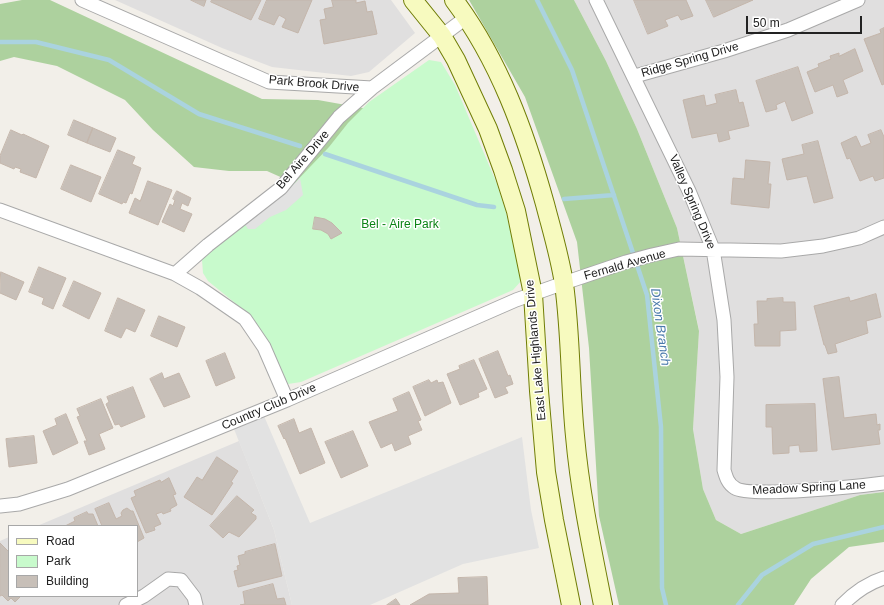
<!DOCTYPE html>
<style>
body{margin:0}
#map{position:relative;width:884px;height:605px;overflow:hidden;background:#f2efe9;font-family:Arial,sans-serif}
canvas{display:block}
.legend{position:absolute;left:8px;top:525px;width:130px;height:72px;box-sizing:border-box;background:#fff;border:1px solid #a7a7a7;margin:0;padding:5px 7px;list-style:none;font-size:12px;color:#222}
.legend li{display:flex;align-items:center;gap:8px;height:20px}
.legend b{width:20px;border:1px solid #a7a7a7}
.scale{position:absolute;left:746px;top:16px;width:116px;height:18px;box-sizing:border-box;border:2px solid #222;border-top:0;padding-left:5px;font-size:12px;line-height:14px;white-space:nowrap;color:#222;-webkit-text-stroke:3px #fff;paint-order:stroke}
</style>
<div id="map">
<canvas width="884" height="605"></canvas>
<ul class="legend">
<li><b style="height:5px;background:#f7fabf"></b>Road</li>
<li><b style="height:11px;background:#c8facc"></b>Park</li>
<li><b style="height:11px;background:#c7bfb8"></b>Building</li>
</ul>
<div class="scale">50 m</div>
</div>
<script>
const context = document.querySelector('canvas').getContext('2d');
context.lineJoin = 'round';
function fillPath(path, color) { context.fillStyle = color; context.fill(path, 'evenodd'); }
function strokePath(path, color, width, dash) { context.strokeStyle = color; context.lineWidth = width; context.lineCap = dash ? 'butt' : 'round'; context.setLineDash(dash || []); context.stroke(path); }
function label(font, color, halo, rows, align = 'center') {
  context.font = font + ' Arial,sans-serif'; context.lineWidth = 3; context.setLineDash([]); context.textBaseline = 'middle'; context.strokeStyle = halo; context.fillStyle = color; for (const [text, x, y, turn = 0] of rows) {
    context.save(); context.translate(x, y); context.rotate((+turn || 0) * Math.PI / 180); context.textAlign = isNaN(turn) ? turn : align; if (halo) context.strokeText(text, 0, 0); context.fillText(text, 0, 0); context.restore();
  }
}
fillPath(new Path2D(`
 M115,0H391L415,33L369,72L351,76L272,67L222,48Z
 M574,0H884V492L860,495L741,534L716,520L703,489L693,429L699,330L677,228L637,129L606,61Z
 M239,441L274,530L292,605H0V541L9,537V596H137V526H37Z`), '#e0dfdf');
fillPath(new Path2D(`
 M22,0H50L262,99L318,100L385,112L341,204L267,171H229L194,167L153,130L125,100L57,66L14,57L0,61V4Z
 M469,0H574L606,61L637,129L677,228L699,331L693,429L703,489L716,520L741,534L860,495L884,492V542L849,547L811,579L794,605H619L599,516L589,348L577,242L525,97Z`), '#add19e');
fillPath(new Path2D(`
 M429,60L441,62L455,85L497,184L505,209L522,280L513,290L301,382L288,384L269,344L250,318L235,303L208,281L203,273L202,260L213,247L290,188L329,147L348,123L369,102Z`), '#c8facc');
fillPath(new Path2D(`
 M300,178L303,195L286,210L270,217L255,229H248L244,223L290,188Z
 M264,416L310,523L522,437L531,510L539,548L463,564L370,605H292L274,530L234,429Z`), '#e2e2e2');
strokePath(new Path2D(`
 M537,0L572,70L647,295L661,427L662,588L666,605
 M0,42H36L109,60L199,114L300,146
 M325,154L477,205L494,207
 M564,199L614,195
 M738,605L762,575L813,544L884,527`), '#aad3df', 4.5);
const building = new Path2D(`
 M191,0H206L204,6Z
 M212,0H261L251,20L211,2Z
 M267,0H312L298,33L282,27L286,19L279,15L274,25L259,19Z
 M332,0H356V3L365,1L367,12L372,11L377,34L324,44L320,20L326,19L324,9L333,7Z
 M634,0H686L693,16L681,20L678,15L665,20L668,26L648,34Z
 M706,0H753L714,17Z
 M884,28V84L882,85L864,39L881,33L880,30Z
 M855,49L863,71L843,80L848,93L837,97L833,85L815,92L807,72L819,67L818,64L831,59L830,56L839,53V56Z
 M798,67L813,113L792,121L785,101L776,105L777,109L766,112L756,81Z
 M736,90L739,103L743,102L749,126L728,131L730,139L719,142L717,133L692,138L683,100L704,95L706,106L717,103L715,95Z
 M74,120L93,128L87,143L68,135Z
 M93,128L116,138L110,152L87,143Z
 M11,130L22,135L23,134L49,146L36,178L20,172L21,169L15,167L14,169L0,163V156Z
 M881,130L884,137V178L875,181L873,176L860,181L850,158L847,159L841,143L856,136L861,147L871,143L868,135Z
 M818,141L833,198L814,203L807,176L787,180L782,159L804,154L802,145Z
 M118,150L135,157L132,164L141,168L132,194L130,193L126,203L123,202L122,204L99,194Z
 M746,160L770,162L768,184H771L769,208L731,204L733,178L744,179Z
 M71,165L101,177L91,202L61,189Z
 M148,181L172,190L158,225L129,213L135,198L140,201Z
 M177,191L191,198L188,206L182,203L180,209L192,214L184,232L162,222L170,204L173,206L175,200L173,199Z
 M315,217L325,219L332,223L342,233L331,239L328,234L321,230L313,229Z
 M39,267L66,278L53,309L42,304L44,298L29,292Z
 M1,272L24,282L16,300L0,293Z
 M74,281L101,293L89,319L63,306Z
 M876,294L881,317L866,321L868,333L835,344L837,352L828,354L825,345H824L814,306L849,297L850,301Z
 M118,298L145,310L135,332L126,328L121,338L105,331Z
 M783,298V302H795L796,330L780,331V346H755L754,324H758L757,301H767V299Z
 M159,316L185,327L177,347L151,336Z
 M498,351L508,376L510,375L513,384L505,387L508,393L495,398L479,359Z
 M225,353L235,378L216,386L206,361Z
 M474,360L487,389L478,393L479,397L460,405L447,374L460,369L459,366Z
 M162,373L164,379L179,373L190,397L164,407L150,379Z
 M839,377L844,418L876,414L877,425L880,424V430H878L880,444L832,450L823,379Z
 M429,380L431,383L437,380L438,383L443,382L451,403L425,416L413,387Z
 M133,387L145,417L121,427L119,424L115,425L106,404L109,402L107,397Z
 M409,392L421,420L418,421L422,430L408,436L411,444L395,451L392,443L381,448L369,422L398,411L393,399Z
 M101,399L113,428L99,434L105,449L89,455L84,441H87L77,417L80,416L77,409Z
 M815,404L817,451L800,452L799,445L789,446V453L773,454L772,427H766V405Z
 M66,414L78,443L53,455L43,431L57,425L55,419Z
 M294,419L299,433L311,428L325,463L300,474L285,438L284,439L278,426Z
 M353,431L368,466L341,478L325,442Z
 M34,436L37,463L9,467L6,439Z
 M217,457L238,471L231,482L233,483L212,515L184,497L197,477L202,480Z
 M169,478L176,494L173,495L177,505L170,509L171,511L163,514L162,512L156,514L161,524L154,527L155,530L146,533L131,498L136,496L134,491L160,480L161,482Z
 M237,496L254,510L251,513L256,516V519L239,537L229,532L223,538L210,526Z
 M109,503L116,519L122,516L121,513L123,510L127,508L131,511H133L144,538L137,542V526H102L95,509Z
 M87,512L88,514H93L98,526H65L75,521L74,518Z
 M0,543L9,552V596H21L15,602L11,598L8,601L2,595L0,596Z
 M275,544L282,576L238,587L234,571L238,570L237,566L240,565L238,556L245,554V552Z
 M487,577L488,605H410L429,594L459,593L458,578Z
 M273,584L277,599L284,598L286,605H240L245,604L243,592Z
 M396,599L400,605H387Z`);
fillPath(building, '#c7bfb8');
strokePath(building, '#c4b6ab', 1);
const street = new Path2D(`
 M82,0L269,82L372,88L467,17
 M596,0L689,191L713,249L724,320L727,377L724,470C726,477 728,484 735,488C749,498 862,486 884,483
 M635,76L724,51L788,30L858,0
 M0,210L175,274L208,245L281,188L339,117L372,88
 M175,274L200,288L245,319L264,347L287,400
 M0,506L19,504L68,489L287,400L516,300L564,283L626,262L652,255L679,249L781,251L823,246L859,238L884,227
 M126,605L144,596L168,579L181,580L194,597L196,605
 M842,605C854,593 868,583 884,578`);
const secondary = new Path2D(`
 M413,0L442,36L456,60L488,129L503,170L516,211L533,294L539,391L546,472L554,520L571,605
 M454,0C499,60 525,132 545,204C552,231 560,257 564,284C571,335 570,386 575,436C580,493 592,549 603,605`);
strokePath(street, '#a9a9a9', 15);
strokePath(secondary, '#707d05', 20);
strokePath(street, '#fff', 13);
strokePath(secondary, '#f7fabf', 18);
label('12px', '#222', '#fff', [
 ["Ridge Spring Drive",690,60,-16],
 ["Park Brook Drive",314,84,5],
 ["Bel Aire Drive",303,160,-49],
 ["Valley Spring Drive",692,202,67],
 ["Fernald Avenue",625,265,-16],
 ["East Lake Highlands Drive",536,350,-95],
 ["Country Club Drive",269,407,-23],
 ["Meadow Spring Lane",809,488,-3]
]);
label('12px', '#0c8416', '#fff', [
 ["Bel - Aire Park",400,225]
]);
label('italic 13px', '#4a7aab', '#fff', [
 ["Dixon Branch",660,327,82]
]);
</script>
